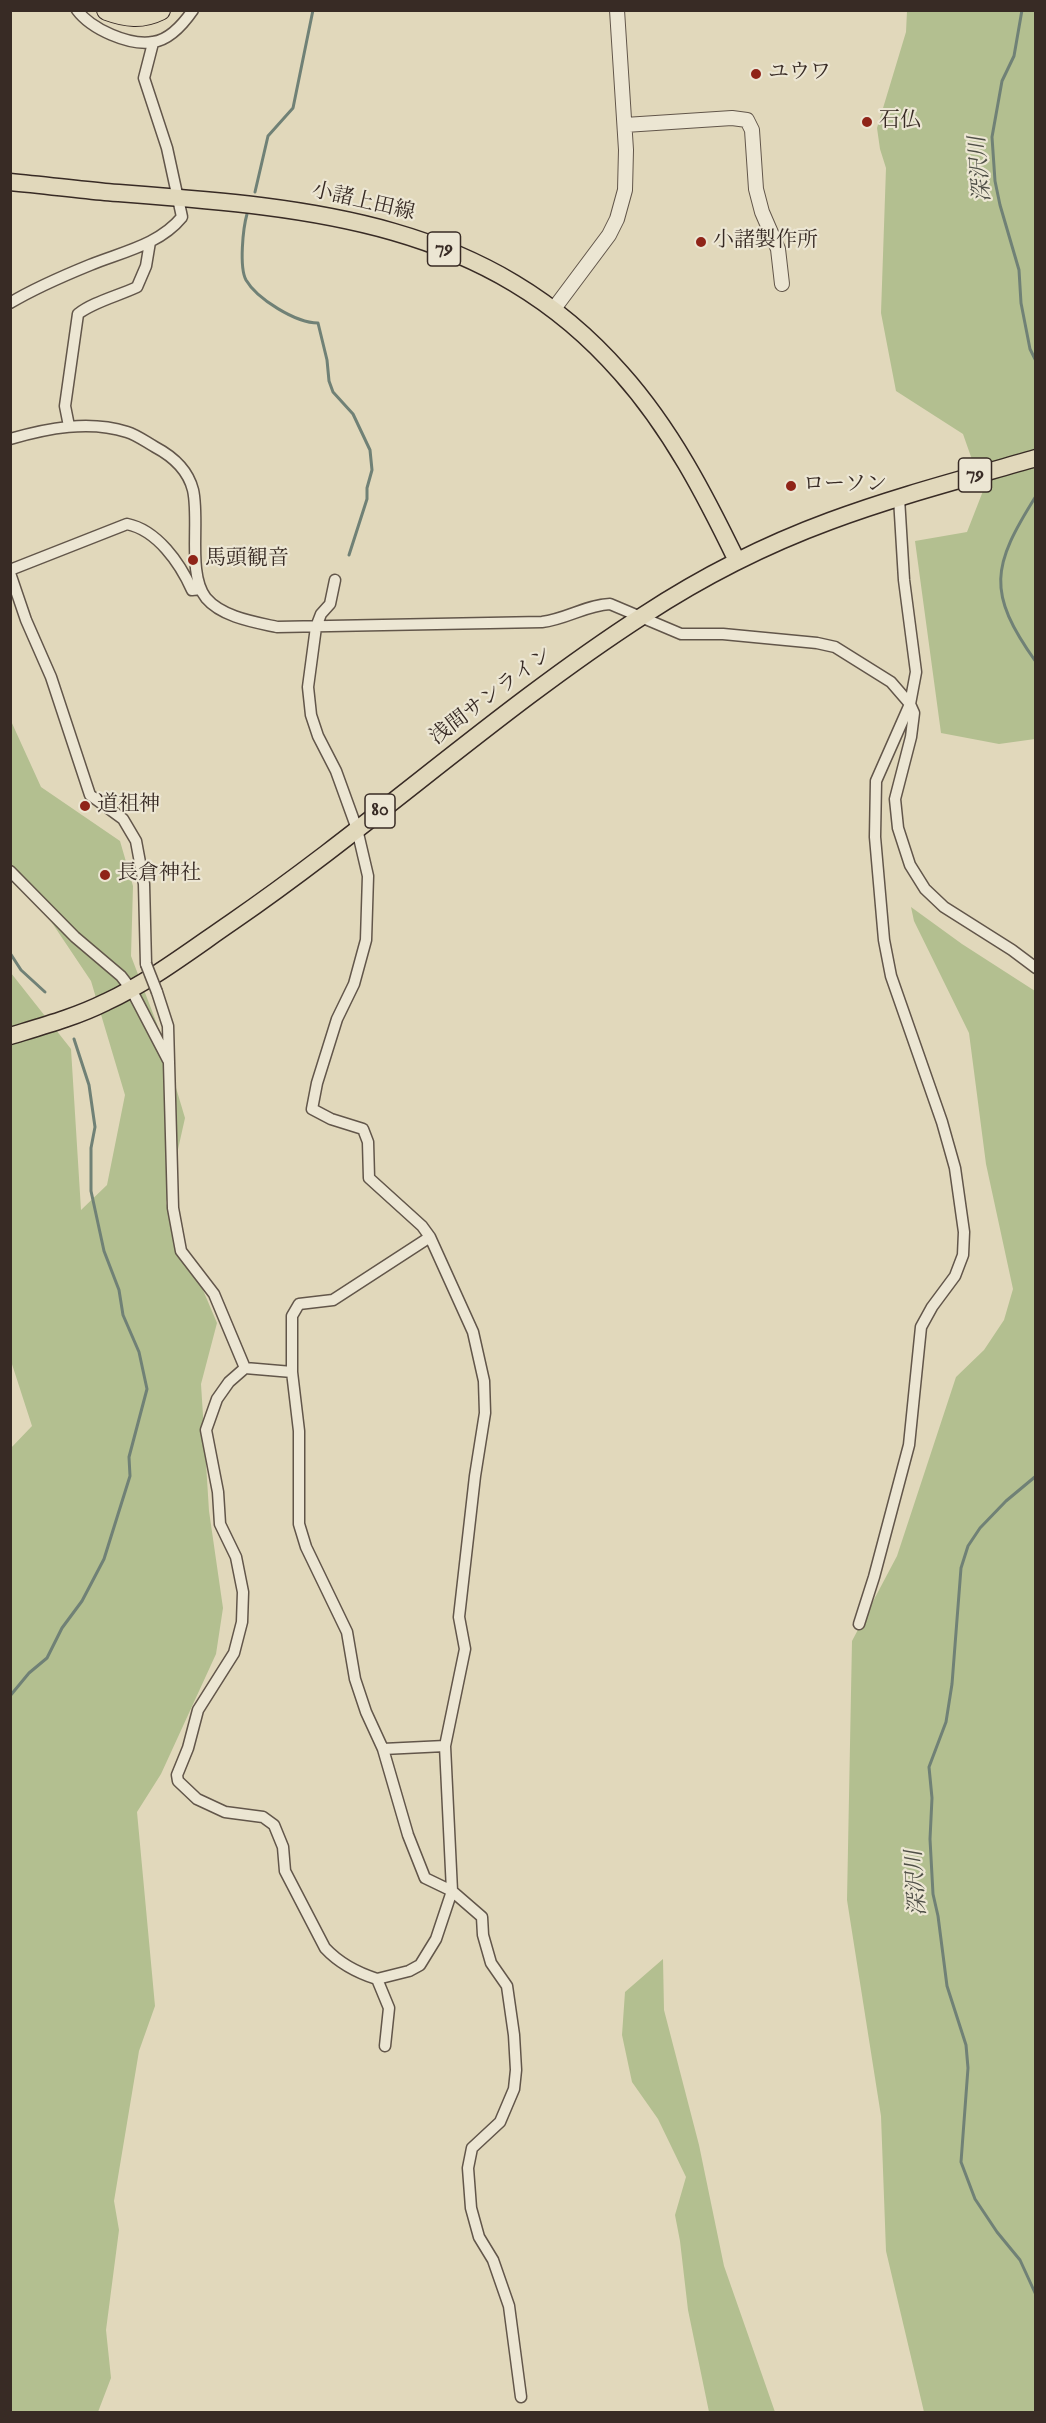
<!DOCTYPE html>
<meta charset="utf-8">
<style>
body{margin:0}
#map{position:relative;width:1046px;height:2423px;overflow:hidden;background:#e1d8bb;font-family:"IM FELL English",serif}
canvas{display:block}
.frame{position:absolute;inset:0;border:12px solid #382b25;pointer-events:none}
</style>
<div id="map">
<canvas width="1046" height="2423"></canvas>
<div class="frame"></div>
</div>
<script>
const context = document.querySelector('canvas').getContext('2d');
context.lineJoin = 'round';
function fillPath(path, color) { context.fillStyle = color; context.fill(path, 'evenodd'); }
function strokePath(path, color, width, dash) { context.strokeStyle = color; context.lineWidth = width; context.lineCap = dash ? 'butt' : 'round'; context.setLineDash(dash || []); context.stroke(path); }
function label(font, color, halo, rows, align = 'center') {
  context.font = font + ' "IM FELL English","Noto Serif JP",serif'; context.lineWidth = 4.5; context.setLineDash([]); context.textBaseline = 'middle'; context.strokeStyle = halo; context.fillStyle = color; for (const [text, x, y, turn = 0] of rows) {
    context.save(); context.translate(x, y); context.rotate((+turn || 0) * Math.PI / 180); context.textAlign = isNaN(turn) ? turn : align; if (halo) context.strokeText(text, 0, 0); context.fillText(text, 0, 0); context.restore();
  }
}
fillPath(new Path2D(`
 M907,11H1035V739L999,744L941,733L915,541L967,532L983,491L963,434L896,391L881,313L886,168L880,149L877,128L906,32Z
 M11,721L41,787L120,841L133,886L131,956L157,1024L185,1118L166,1203L217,1323L201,1384L209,1511L223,1608L216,1654L161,1774L137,1812L155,2006L139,2051L114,2201L119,2230L106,2330L111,2378L98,2412H11L10,1449L32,1426L10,1358L11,973L71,1049L81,1210L107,1185L125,1095L91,981L32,893L11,866Z
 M911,907L962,944L1035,991V2412H924L886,2251L881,2116L847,1900L852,1641L897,1556L956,1377L984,1350L1004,1320L1013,1289L986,1164L969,1033L914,921Z
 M663,1959L664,2010L699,2145L724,2266L775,2412H709L688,2310L680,2241L675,2215L686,2177L658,2119L632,2082L622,2035L625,1992Z`), '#b3bf90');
strokePath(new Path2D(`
 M1022,10L1014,56L1002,81L992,137L995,181L1000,205L1019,270L1021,303L1030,349L1036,361
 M255,192L268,136L293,108L313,10
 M247,214C243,228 239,267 246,280C257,299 296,323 318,323L327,360L329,381L333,392L353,414L370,450L372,470L367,488V499L349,555
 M1036,496C992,566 986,592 1036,662
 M10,953L21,970L45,992
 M1036,1476L1006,1501L980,1528L968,1546L961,1568L952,1684L946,1722L929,1767L932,1798L930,1839L933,1894L938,1916L947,1986L966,2045L968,2068L961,2162L975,2199L997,2232L1020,2260L1036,2295
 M10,1696L29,1673L47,1658L62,1628L82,1601L104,1559L130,1476L129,1457L147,1389L139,1352L123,1315L119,1290L104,1251L91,1191V1148L95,1127L89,1085L74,1039`), '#708176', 3);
const minor = new Path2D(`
 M77,10C91,29 129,46 153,42C169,40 184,23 193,10
 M10,303C35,288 63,276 90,265C122,252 159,245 182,217L167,148L144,78L153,43
 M69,426L65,406L78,314C93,302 118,296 137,287L146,266L150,242
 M10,439C48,428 89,420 127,432C137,435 146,442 155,447C172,456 188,470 193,490C200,520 187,574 206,598C222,617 254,622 277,627L542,622C567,619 586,605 610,604L681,634H723L817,643L835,647L891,682L910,704L914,713L911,737L895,799L898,828L910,865L925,889L944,907L1012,950L1036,968
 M10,570L127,524C157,530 180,563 192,590L201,589
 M10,573L26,620L51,677L90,795L123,819L136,841L144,884L146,964
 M335,580L330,604L321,614L316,627L308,687L311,715L318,736L336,771L357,829L368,876L366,940L354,984L337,1019L317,1083L312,1109L331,1119L363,1129L368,1142L369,1178L422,1226L430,1237L473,1332L484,1381L485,1413L475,1476L459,1617L465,1649L445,1746L452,1891L436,1939L420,1965L409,1971L377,1979
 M10,871L75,937L121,976L131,989L168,1060
 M157,992L168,1026L173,1208L181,1251L214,1294L245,1368
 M430,1237L333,1300L299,1304L292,1316V1372L299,1431V1524L306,1547L347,1632L355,1679L366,1712L383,1749L408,1835L425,1878L452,1891L482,1917L483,1935L491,1963L507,1986L514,2035L516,2070L514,2089L500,2122L472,2148L468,2168L471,2208L479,2237L493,2260L509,2306L521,2397
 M292,1372L245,1368L229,1382L217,1399L206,1430L218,1492L220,1524L236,1557L243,1592L242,1622L234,1653L198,1710L188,1748L177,1775L178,1781L197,1799L225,1812L263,1817L274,1825L283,1847L285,1871L325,1948C339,1963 358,1973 377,1979L389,2008L385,2046
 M859,1624L874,1577L909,1445L921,1327L932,1307L955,1276L963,1255L964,1232L955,1168L942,1122L891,976L884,940L875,837L876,781L910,704L916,672L904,580L899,498
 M383,1749L445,1746`);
const tertiary = new Path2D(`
 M625,125L732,118L747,120L752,130L756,189L762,212L778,249L782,284
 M553,310L609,235L617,219L625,190L626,150L617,10`);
const primary = new Path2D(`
 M10,182C42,185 74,189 105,192C298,207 484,216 621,373C671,429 705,495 737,561
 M10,1036C43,1026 76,1017 106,1002C151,981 191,950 232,922C373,825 500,708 644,615C702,577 765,545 830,521C897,496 967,478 1036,458`);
const motorway = new Path2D(`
 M107,10C126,17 142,19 160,10`);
strokePath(minor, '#62564a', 13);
strokePath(tertiary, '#62564a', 16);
strokePath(primary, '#382b25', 19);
strokePath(motorway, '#382b25', 22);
strokePath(minor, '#ece6d3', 10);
strokePath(tertiary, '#ece6d3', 14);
strokePath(primary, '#e1d8bb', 16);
strokePath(motorway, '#e1d8bb', 20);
const minorBridge = new Path2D(`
 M146,964L157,992`);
strokePath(minorBridge, '#62564a', 13, []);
strokePath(minorBridge, '#ece6d3', 10);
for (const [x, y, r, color] of [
 [756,74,6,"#8f2418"],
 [867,122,6,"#8f2418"],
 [701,242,6,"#8f2418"],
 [791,486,6,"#8f2418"],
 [193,560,6,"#8f2418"],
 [85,806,6,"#8f2418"],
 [105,875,6,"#8f2418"]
]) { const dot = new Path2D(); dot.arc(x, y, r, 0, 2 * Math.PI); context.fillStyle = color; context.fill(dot); strokePath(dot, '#ece6d3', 2); }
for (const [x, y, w] of [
 [444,249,33],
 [975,475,33],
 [380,811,30]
]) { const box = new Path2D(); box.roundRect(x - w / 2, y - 17, w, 34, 4.5); context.fillStyle = '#ece6d3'; context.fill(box); strokePath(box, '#382b25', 1.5); }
label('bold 20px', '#382b25', null, [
 ["79",444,249],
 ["79",975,475],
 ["80",380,811]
]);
label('21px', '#382b25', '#ece6d3', [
 ["ユウワ",768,74],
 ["石仏",879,122],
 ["小諸製作所",713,242],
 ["ローソン",803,486],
 ["馬頭観音",205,560],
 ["道祖神",97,806],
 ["長倉神社",117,875]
], 'left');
label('21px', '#382b25', '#ece6d3', [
 ["小諸上田線",363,203,13],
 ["浅間サンライン",492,697,-37]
]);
label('italic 22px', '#4f4f47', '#ece6d3', [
 ["深沢川",982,169,-95],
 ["深沢川",918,1883,-94]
]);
</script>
